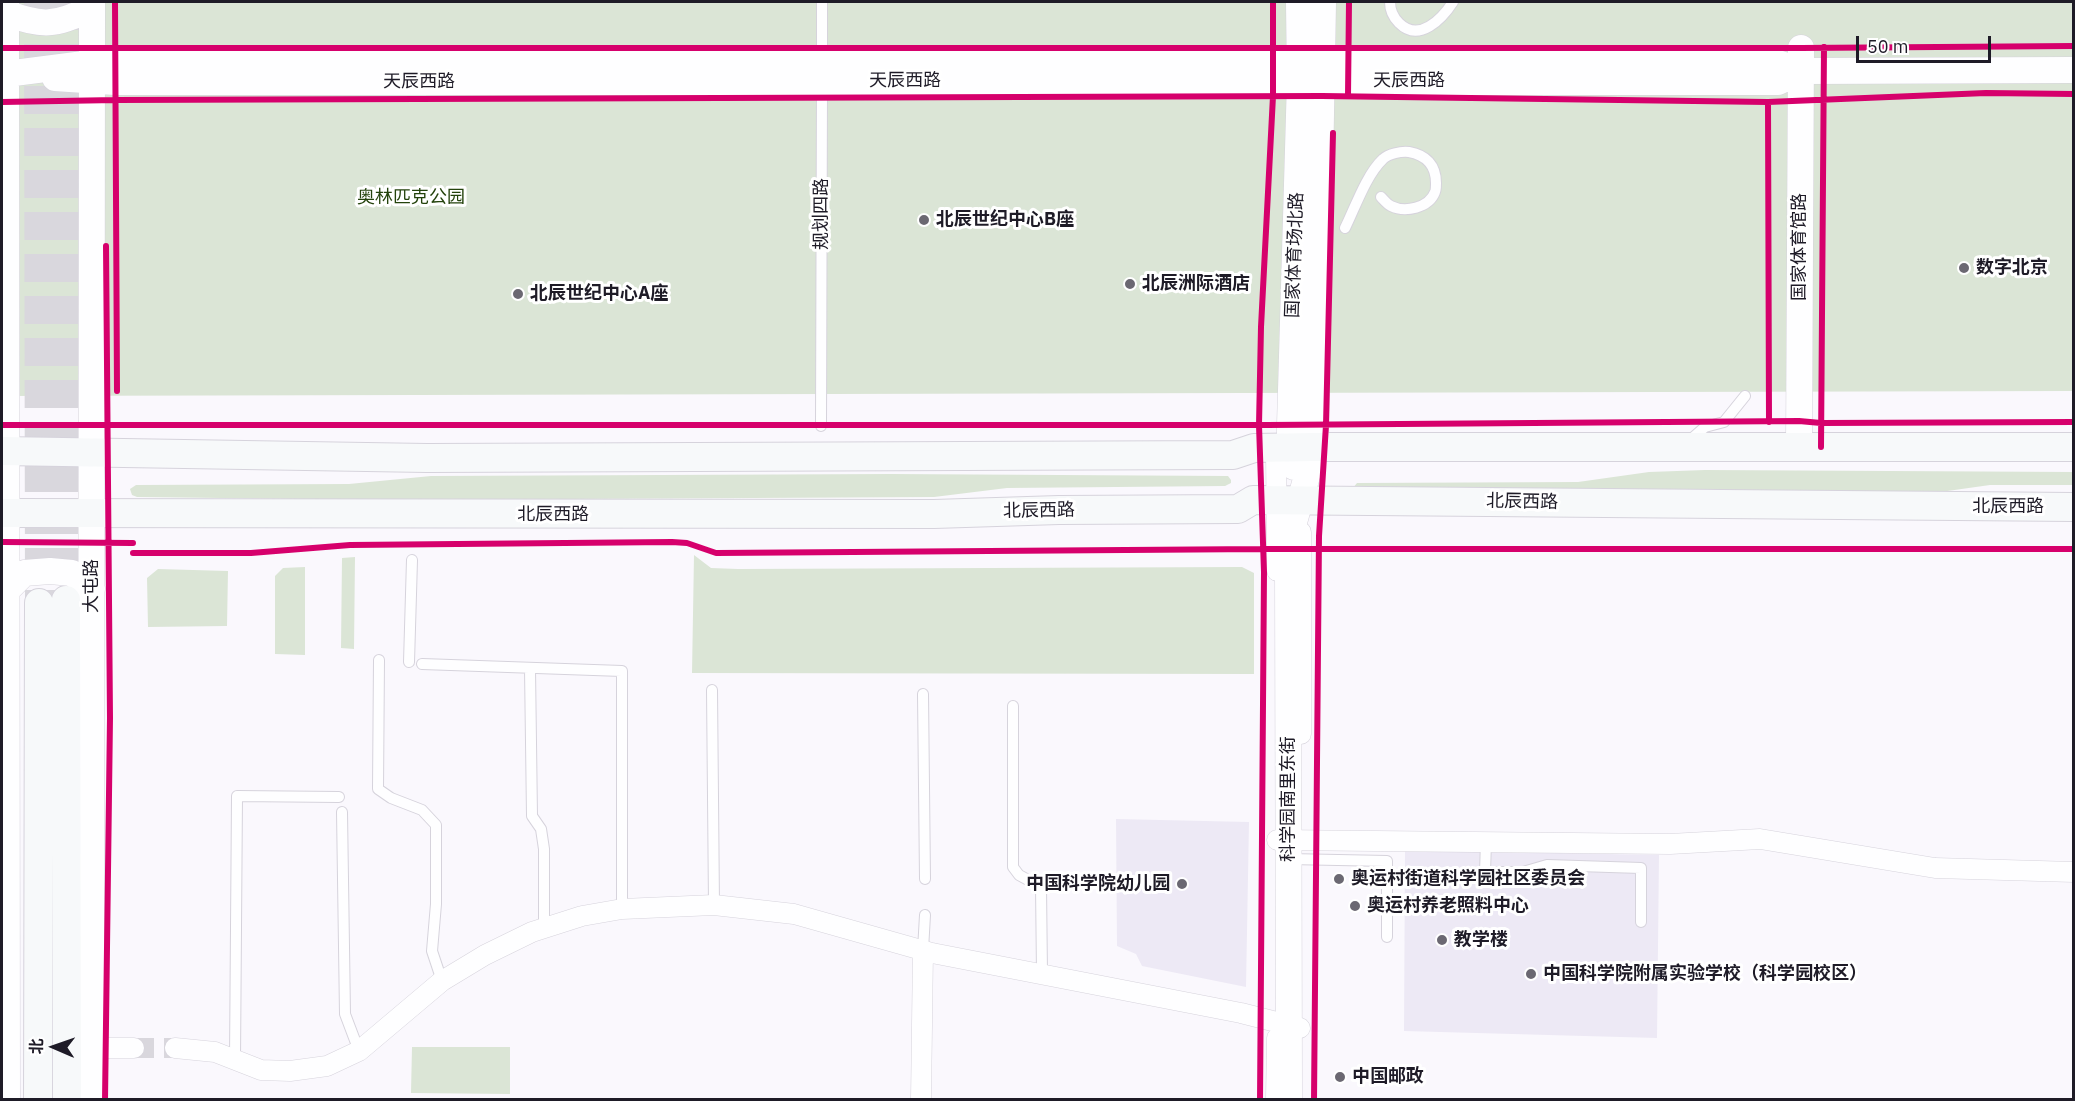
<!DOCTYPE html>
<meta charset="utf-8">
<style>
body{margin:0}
#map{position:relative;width:2075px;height:1101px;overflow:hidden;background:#faf8fd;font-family:"IBM Plex Sans","Noto Sans SC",sans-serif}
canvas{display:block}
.frame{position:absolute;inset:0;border:3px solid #1e1b27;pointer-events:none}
.north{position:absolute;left:24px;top:1017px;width:60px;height:60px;-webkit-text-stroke:4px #fff;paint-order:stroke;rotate:272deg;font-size:16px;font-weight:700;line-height:24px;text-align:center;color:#1e1b27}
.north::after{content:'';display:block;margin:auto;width:21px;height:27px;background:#1e1b27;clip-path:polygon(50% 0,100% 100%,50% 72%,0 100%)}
.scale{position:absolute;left:1856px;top:36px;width:135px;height:27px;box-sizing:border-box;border:3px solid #1e1b27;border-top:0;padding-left:8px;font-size:18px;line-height:21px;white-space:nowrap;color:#1e1b27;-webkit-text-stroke:4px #fff;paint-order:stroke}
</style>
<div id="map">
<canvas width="2075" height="1101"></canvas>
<div class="frame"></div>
<div class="north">北</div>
<div class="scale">50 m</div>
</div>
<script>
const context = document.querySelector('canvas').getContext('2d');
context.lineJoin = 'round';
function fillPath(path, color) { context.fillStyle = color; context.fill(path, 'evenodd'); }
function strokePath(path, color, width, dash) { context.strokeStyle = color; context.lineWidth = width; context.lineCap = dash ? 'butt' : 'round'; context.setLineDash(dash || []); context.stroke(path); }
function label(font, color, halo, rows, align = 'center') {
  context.font = font + ' "IBM Plex Sans","Noto Sans SC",sans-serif'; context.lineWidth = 6; context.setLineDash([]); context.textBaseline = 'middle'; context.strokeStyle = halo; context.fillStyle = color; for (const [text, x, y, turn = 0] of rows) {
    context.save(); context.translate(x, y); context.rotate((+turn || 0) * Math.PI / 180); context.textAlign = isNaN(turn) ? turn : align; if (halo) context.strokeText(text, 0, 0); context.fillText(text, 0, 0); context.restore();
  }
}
fillPath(new Path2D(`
 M1116,819L1249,822L1246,987L1142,966L1136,954L1117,946Z
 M1405,850L1659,855L1657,1038L1404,1031Z`), '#ede9f5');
fillPath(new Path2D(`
 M2,2H2073V391L2,396Z
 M1705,470L2074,472L2073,485H1990L1926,494L1352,489L1357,483L1578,482L1649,472Z
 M891,474L1228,476L1231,480V483L1225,486L1007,488L934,497L389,500L137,497L132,495L130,489L136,485L349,484L431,476Z
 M694,555L711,568L738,569L1242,567L1254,573V674L692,673Z
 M355,557L354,649L341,648L342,558Z
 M305,567V655L275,654V576L283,568Z
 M158,569L228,571L227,626L148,627L147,578Z
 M412,1047H510V1094L411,1093Z`), '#dbe5d6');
strokePath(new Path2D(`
 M134,1048H175`), '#d9d7dd', 20, [20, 10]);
strokePath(new Path2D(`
 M38,2L39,603
 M66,2V600`), '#d9d7dd', 28, [28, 14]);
const service = new Path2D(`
 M1390,2C1390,10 1393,17 1399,23C1419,43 1442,19 1453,2
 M822,64V2
 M1345,228C1355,208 1366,175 1383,159C1388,154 1401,151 1409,152C1426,155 1436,165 1436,183C1436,184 1436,191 1435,192C1429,208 1405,213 1391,206C1387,204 1384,200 1381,197
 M821,426L822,83
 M1689,441L1705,427L1724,422L1745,396
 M379,660L378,789L391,798L422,810L436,825V904L432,951L442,981
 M409,662L412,560
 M422,664L622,671V909
 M530,669L532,816L541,829L544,849V928
 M712,690L714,905
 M923,694L925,879
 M1013,706V867L1019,875L1041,887L1042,973
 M342,812L345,1014L359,1051
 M1486,842L1485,872H1523L1547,865L1641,868V922
 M1289,859L1387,861V937
 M923,950L925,915
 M235,1059L237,796L339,797`);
const minor = new Path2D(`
 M1276,447L1277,571
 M1301,532V734
 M1277,840L1670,844L1760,839L1935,868L2074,872
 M91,1048H134
 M175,1048L215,1052L261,1070L290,1071L327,1066L359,1051L442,981L485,955L532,932L582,916L622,909L714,905L794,914L932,953L1241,1013L1300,1028
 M921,1100L923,950
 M1276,1100L1277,1038`);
const tertiary = new Path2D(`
 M6,2L7,1100
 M6,13C46,28 54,24 92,9
 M6,74L92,63H1778L1801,71L2074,70
 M55,78L115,82H1778L1801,71
 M1799,447L1801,48
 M1294,467L1290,447V425L1300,81L1299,2
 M7,590L24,573L50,571L72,573L92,589
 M91,1100L92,2
 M1289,1100L1288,559L1291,533L1315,447L1323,2`);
const secondary = new Path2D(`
 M2,451L427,458L1233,455L1254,448L1315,447H2074
 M2,513L934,514L1059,510L1238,509L1253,500L2074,507
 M66,600L67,1100
 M38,1100L39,603`);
strokePath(service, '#d6d3dc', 12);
strokePath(minor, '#d6d3dc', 21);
strokePath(tertiary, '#d6d3dc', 27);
strokePath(secondary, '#d6d3dc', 30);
strokePath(service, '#fefeff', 10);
strokePath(minor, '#fefeff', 20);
strokePath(tertiary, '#fefeff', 26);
strokePath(secondary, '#f7f9fa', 28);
strokePath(new Path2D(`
 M115,2L117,391
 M2,48H1801L2074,46
 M1348,96L1349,2
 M2,102L116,100L1322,96L1768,102L1986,93L2074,94
 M1768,102L1769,422
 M2,425H1267L1799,421L1821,423L2074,422
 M1821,447L1824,47
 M2,542L133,543
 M133,553H251L350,545L672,542L687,543L716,553L1262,549H2074
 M105,1100L110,718L106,246
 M1260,1100L1264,572L1259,425L1261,327L1273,96V2
 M1314,1100L1319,536L1326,425L1333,133`), '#d6006c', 6);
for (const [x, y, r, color] of [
 [924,220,6,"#6b6872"],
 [1964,268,6,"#6b6872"],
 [1130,284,6,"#6b6872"],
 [518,294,6,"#6b6872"],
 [1339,879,6,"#6b6872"],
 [1182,884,6,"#6b6872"],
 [1355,906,6,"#6b6872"],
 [1442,940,6,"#6b6872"],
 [1531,974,6,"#6b6872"],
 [1340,1077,6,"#6b6872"]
]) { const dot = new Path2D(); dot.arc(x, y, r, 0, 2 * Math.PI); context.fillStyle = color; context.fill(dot); strokePath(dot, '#fff', 2); }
label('18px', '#1e1b27', '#fff', [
 ["天辰西路",905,81],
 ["天辰西路",1409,81],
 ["天辰西路",419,82],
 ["规划四路",822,214,-90],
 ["国家体育馆路",1800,247,-90],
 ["国家体育场北路",1295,255,-88],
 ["北辰西路",1522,502,1],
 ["北辰西路",2008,507],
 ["北辰西路",1039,511,-1],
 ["北辰西路",553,515],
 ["大屯路",92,586,-90],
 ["科学园南里东街",1289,799,-90]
]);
label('18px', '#24430c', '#fff', [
 ["奥林匹克公园",411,198]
]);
label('bold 18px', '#1e1b27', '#fff', [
 ["北辰世纪中心B座",936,220],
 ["数字北京",1976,268],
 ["北辰洲际酒店",1142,284],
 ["北辰世纪中心A座",530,294],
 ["奥运村街道科学园社区委员会",1351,879],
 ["中国科学院幼儿园",1170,884,"right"],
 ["奥运村养老照料中心",1367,906],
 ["教学楼",1454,940],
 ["中国科学院附属实验学校（科学园校区）",1543,974],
 ["中国邮政",1352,1077]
], 'left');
</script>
